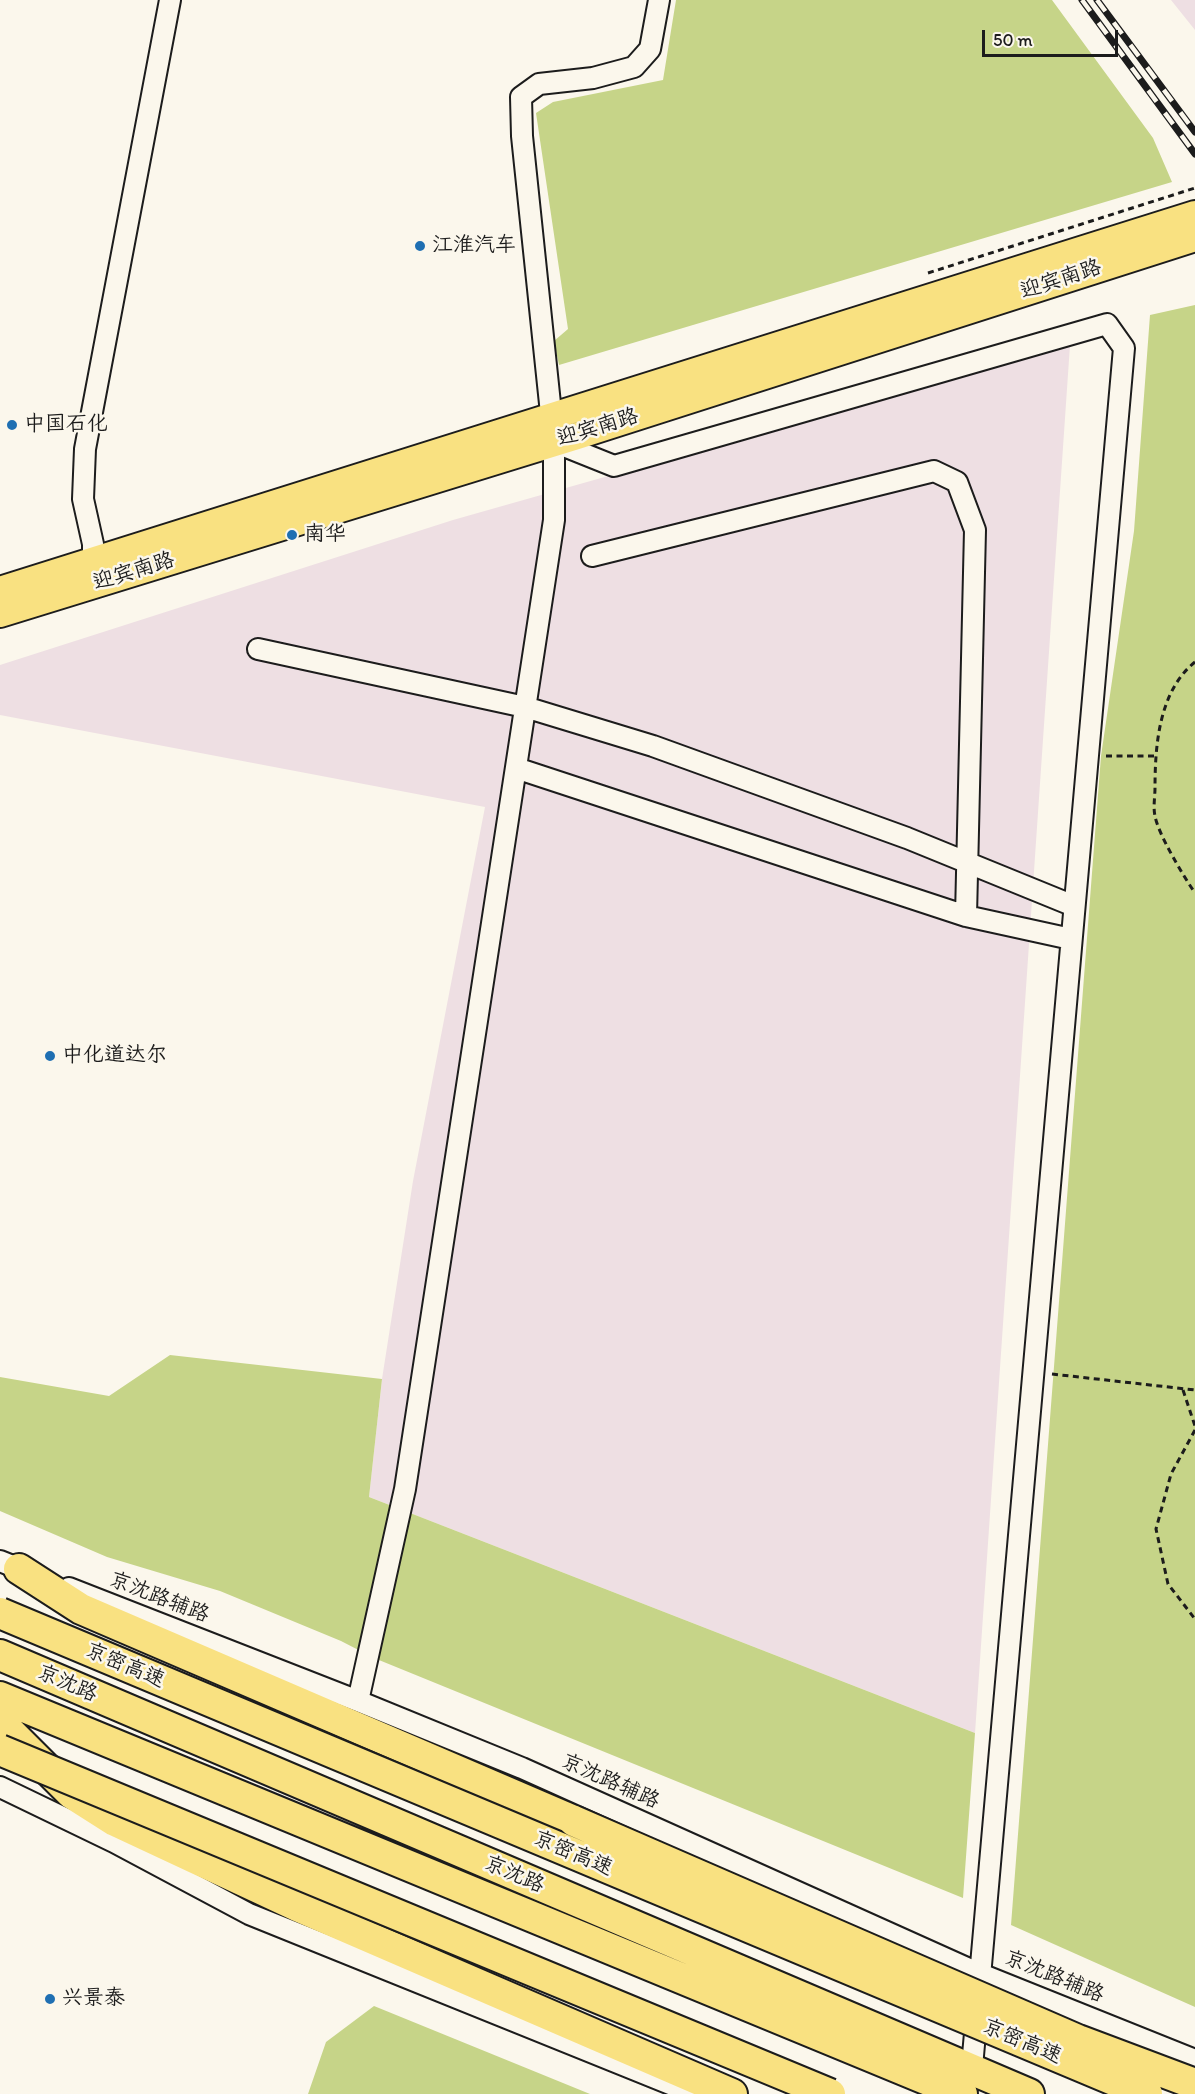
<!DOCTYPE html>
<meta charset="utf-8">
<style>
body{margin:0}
#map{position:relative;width:1195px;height:2094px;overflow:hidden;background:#fbf7ec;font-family:Itim,sans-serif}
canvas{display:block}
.scale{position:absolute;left:982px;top:30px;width:136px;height:27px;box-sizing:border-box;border:3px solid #1c1c1c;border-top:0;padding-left:8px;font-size:18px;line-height:21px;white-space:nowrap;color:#1c1c1c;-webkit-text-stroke:4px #fbf7ec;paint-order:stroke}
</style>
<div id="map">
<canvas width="1195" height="2094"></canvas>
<div class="scale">50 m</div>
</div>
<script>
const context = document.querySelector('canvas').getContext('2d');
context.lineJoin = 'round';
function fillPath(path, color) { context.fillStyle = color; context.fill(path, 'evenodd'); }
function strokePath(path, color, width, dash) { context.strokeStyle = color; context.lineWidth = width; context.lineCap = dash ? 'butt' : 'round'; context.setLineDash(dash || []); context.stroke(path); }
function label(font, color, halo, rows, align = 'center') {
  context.font = font + ' Itim,"LXGW WenKai TC",sans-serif'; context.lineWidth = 5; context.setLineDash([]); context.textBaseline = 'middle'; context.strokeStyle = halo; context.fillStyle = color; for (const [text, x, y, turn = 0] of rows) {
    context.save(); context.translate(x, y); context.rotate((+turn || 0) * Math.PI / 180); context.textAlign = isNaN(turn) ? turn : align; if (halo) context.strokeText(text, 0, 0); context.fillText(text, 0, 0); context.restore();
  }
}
fillPath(new Path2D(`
 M1171,0H1195V30Z
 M1070,345L975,1733L369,1497L382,1379L413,1181L485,807L0,715V665L453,520Z`), '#eedfe3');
fillPath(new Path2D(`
 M676,0H1052L1153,138L1172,182L559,365L554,341L568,329L536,113L553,102L663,80Z
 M1195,305V2007L1011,1925L1101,756L1134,531L1150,315Z
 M170,1355L382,1379L369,1497L975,1733L963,1898L374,1658L341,1641L220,1591L107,1557L0,1511V1377L109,1396Z
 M374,2006L590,2094H308L326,2042Z`), '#c6d488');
const minor = new Path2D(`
 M554,442L614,466L1107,324L1124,348L971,2078
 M592,556L934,471L957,482L975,530L966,916
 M93,562V544L83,499L85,449L170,0
 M258,649L525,707L653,746L907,838L1074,906
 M516,768L966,916L1071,939
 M0,1561L30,1573
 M69,1588L358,1701L522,1768L978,1973L1195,2060
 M358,1701L405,1489L554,520V442L522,136L521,97L539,84L593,78L634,67L650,49L659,0
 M0,1787L114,1842L249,1914L695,2094`);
const major = new Path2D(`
 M0,590L1195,214
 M0,614L577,436L1195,238`);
const highway = new Path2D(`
 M19,1569L81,1609L574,1821
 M0,1655L1029,2094
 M0,1697L962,2094
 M0,1722L71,1793L115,1821L297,1906L732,2094`);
strokePath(minor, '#1c1c1c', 24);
strokePath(major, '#1c1c1c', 30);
strokePath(highway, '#1c1c1c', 34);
strokePath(new Path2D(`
 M928,273L1195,188
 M1195,662C1159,691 1155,745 1155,788C1155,797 1153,807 1155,816C1158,834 1184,877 1195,893
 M1106,756H1155
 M1052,1374L1195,1390
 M1183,1390L1195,1426
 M1195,1430L1171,1474L1156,1529L1168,1584L1195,1619`), '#1c1c1c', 3, [6, 4.5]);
strokePath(minor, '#fbf7ec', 20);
strokePath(major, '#f9e181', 26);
strokePath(highway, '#f9e181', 30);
const rail = new Path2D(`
 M1082,0L1195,154
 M1097,0L1195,132`);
strokePath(rail, '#1c1c1c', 7);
strokePath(rail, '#fbf7ec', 4.5, [14]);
const highwayBridge = new Path2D(`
 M0,1613L1147,2094
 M0,1750L830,2094
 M574,1821L1078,2040L1195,2084`);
strokePath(highwayBridge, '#1c1c1c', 34, []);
strokePath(highwayBridge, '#f9e181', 30);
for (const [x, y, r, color] of [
 [420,246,6,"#1f6fb2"],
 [12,425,6,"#1f6fb2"],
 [292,535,6,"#1f6fb2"],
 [50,1056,6,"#1f6fb2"],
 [50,1999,6,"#1f6fb2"]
]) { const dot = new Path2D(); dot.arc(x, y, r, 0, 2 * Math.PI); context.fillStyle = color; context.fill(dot); strokePath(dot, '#fbf7ec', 2); }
label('21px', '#1c1c1c', '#fbf7ec', [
 ["江淮汽车",432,246],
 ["中国石化",24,425],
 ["南华",304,535],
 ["中化道达尔",62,1056],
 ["兴景泰",62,1999]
], 'left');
label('21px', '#1c1c1c', '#fbf7ec', [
 ["迎宾南路",1061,280,-18],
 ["迎宾南路",598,428,-17],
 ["迎宾南路",134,572,-17],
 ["京沈路辅路",159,1598,21],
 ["京密高速",125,1666,23],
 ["京沈路",67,1684,23],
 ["京沈路辅路",610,1782,24],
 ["京密高速",573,1854,23],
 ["京沈路",514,1875,23],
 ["京沈路辅路",1054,1977,22],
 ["京密高速",1022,2042,23]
]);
</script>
